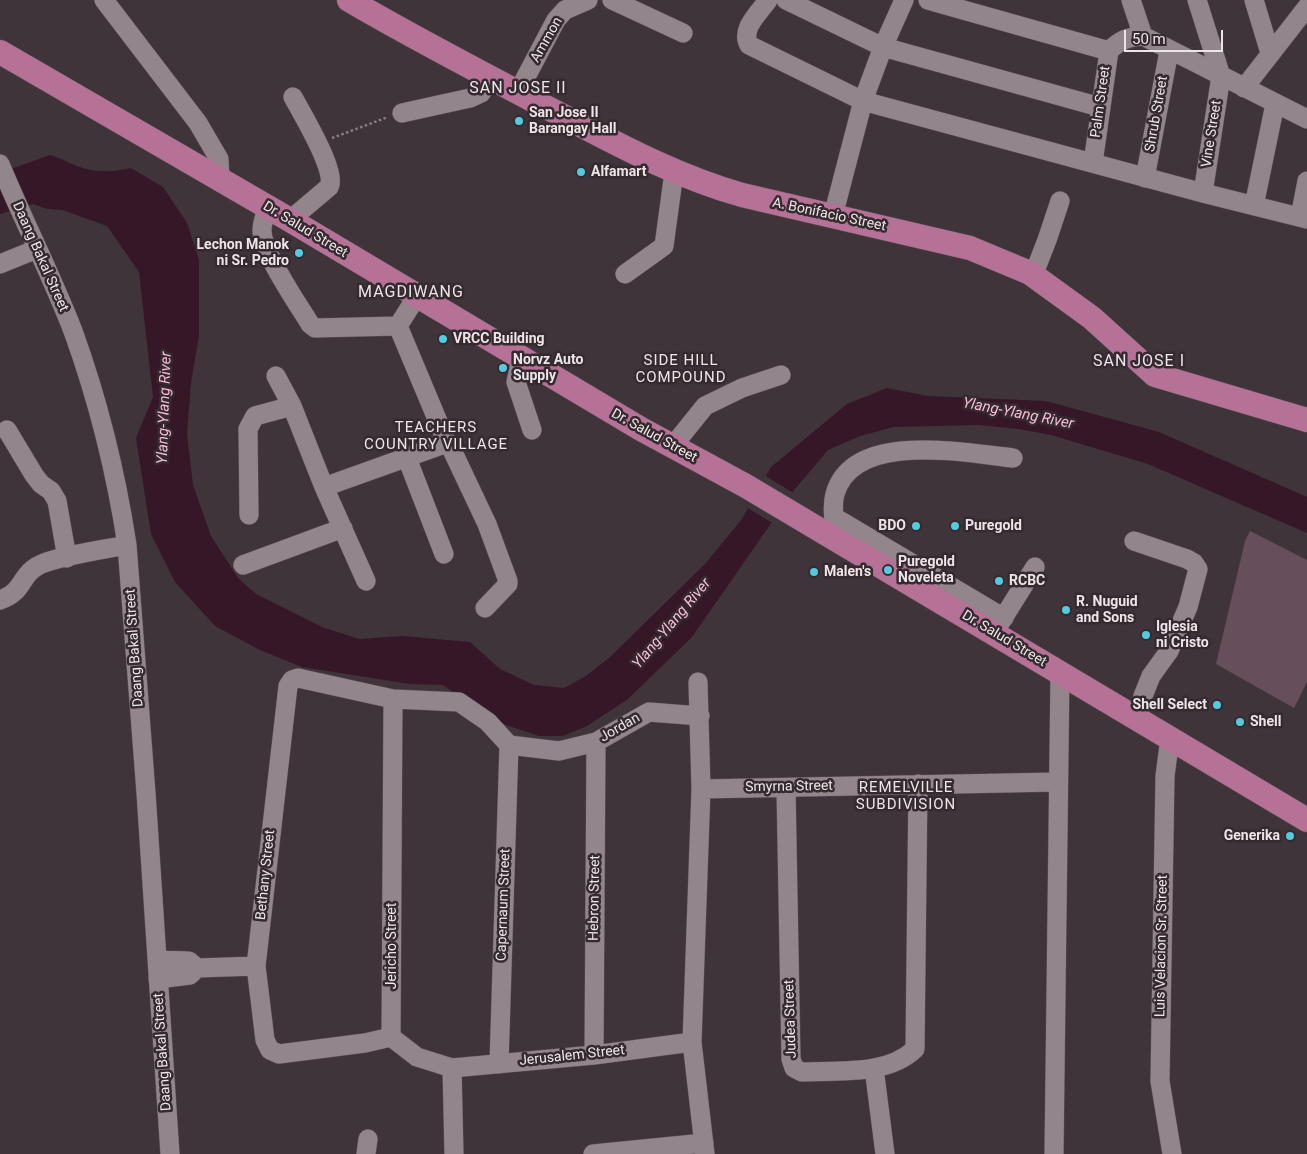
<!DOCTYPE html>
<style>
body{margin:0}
#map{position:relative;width:1307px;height:1154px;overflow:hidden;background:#3f3439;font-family:Roboto,sans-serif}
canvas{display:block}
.scale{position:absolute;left:1124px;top:30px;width:99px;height:22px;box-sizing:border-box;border:2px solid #ece5e8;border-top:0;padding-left:6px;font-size:15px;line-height:18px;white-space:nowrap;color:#ece5e8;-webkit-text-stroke:4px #352a2f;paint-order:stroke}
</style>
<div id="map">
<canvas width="1307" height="1154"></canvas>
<div class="scale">50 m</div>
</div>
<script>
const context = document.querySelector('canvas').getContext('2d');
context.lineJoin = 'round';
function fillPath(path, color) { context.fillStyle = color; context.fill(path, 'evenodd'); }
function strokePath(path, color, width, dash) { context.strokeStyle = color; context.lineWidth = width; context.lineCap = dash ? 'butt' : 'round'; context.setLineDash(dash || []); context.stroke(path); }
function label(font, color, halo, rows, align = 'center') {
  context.font = font + ' Roboto,sans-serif'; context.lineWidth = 5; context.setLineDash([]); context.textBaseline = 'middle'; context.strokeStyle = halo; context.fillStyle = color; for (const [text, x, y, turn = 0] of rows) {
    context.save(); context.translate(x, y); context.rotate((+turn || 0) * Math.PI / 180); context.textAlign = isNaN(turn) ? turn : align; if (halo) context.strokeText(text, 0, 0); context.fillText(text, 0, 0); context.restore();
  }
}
fillPath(new Path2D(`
 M1250,531L1307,560V682L1294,708L1216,664L1245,541Z`), '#664e5a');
fillPath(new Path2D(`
 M50,155C63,158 75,167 87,169C100,173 118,171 131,168L163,187L187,223L199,260V335L191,383L187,434L193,485L211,536L238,578L256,594L322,627L359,639L402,636L470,642L500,669L534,685L564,688L586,676L609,658L705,564L742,519L771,467L847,404L887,388L928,396L1046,401L1159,432L1307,497V533L1148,464L1051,435L1019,429L978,425L894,427L860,436L828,450L795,489L692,637L628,699L587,726L563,736H539L506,725L466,702L443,685L410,684L302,667L260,650L215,626L175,582L151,534L136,438L153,397L139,272L107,226L63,210L47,209L33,204L0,214V173Z`), '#351727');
fillPath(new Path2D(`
 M764,475L795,494L774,524L746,507Z`), '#3f3439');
const minor = new Path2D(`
 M104,0L198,123L219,159L220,179
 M612,0L683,33
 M768,0C759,13 740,29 749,45L863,101L1203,193L1307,219
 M786,0L883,47L1100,107
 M928,0L1109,51
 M1131,0L1143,36
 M1197,0L1221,76L1203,193
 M1254,0L1270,53
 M1143,36L1307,119
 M1244,88L1307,7
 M518,92L556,20L565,10L588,0
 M402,113L470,98L481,93L492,77
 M1093,163L1109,51C1120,40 1127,37 1143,36
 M0,164C23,220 51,274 73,331C98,400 116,473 127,545L146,793L170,1154
 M1145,178L1169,51
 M1254,206L1275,104
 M267,207C266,214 262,222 262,230C261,251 298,304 310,324L315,328L398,326
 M833,216L863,101L883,47L904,0
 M1300,217L1307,181
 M290,220L329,187C338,173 301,112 293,97
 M0,264L37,249
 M625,274L664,246L674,172
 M1033,276L1047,240L1060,201
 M417,296L398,326L447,443L452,450L487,524L508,581V584L485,608
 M521,359L516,382L532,430
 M276,376L292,406L324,487L366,581
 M7,430L34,475L41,484L51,491L57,501L67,558
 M672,447L705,406L742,388L781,375
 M407,458L444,554
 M324,487L447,443
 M249,515L248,429L255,416L292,406
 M834,517L1004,618
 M836,540C835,525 831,508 835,494C853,430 966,453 1013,458
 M1134,541L1187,559L1194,563L1198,569L1188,607L1169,651L1151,676L1143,696L1138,719
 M243,565L343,528
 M0,600C24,592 20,576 36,567C51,557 107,549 127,545
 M997,628L1035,567
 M698,682L701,789L692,1042L705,1154
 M393,699L391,1037L417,1057L452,1068L454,1154
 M1170,738L1165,776L1160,1081L1172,1154
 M509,745L559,751L596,742L649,712L700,716
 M786,788L791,1059L794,1068L802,1072C838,1070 887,1076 915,1049L918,784
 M701,789L1057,782
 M157,960L189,961L197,968L256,966
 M158,979L190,975L197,968
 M391,1037L365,1043L279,1054L270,1050L265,1040L256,966L288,686L292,680L298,678L393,699L459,702L488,722L509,745
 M594,1055L596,742
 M499,1064L509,745
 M452,1068L594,1055L692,1042
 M874,1068L885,1154
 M366,1154L368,1139
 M593,1154L704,1143
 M1054,1154L1060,672`);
const major = new Path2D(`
 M349,0C412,37 478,71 542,105C608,139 671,175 742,195L970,248L1030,273L1092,318L1155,375L1307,420
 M0,52L290,220L641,429L746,486L1307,820`);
strokePath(minor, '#595055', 20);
strokePath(major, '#595055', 25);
strokePath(new Path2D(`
 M332,138L388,117`), '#887f83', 2.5, [2.5, 2.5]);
strokePath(minor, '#92858b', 19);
strokePath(major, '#b57196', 24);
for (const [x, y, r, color] of [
 [519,121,5,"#54cade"],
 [581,172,5,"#54cade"],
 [299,253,5,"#54cade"],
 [443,339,5,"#54cade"],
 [503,368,5,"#54cade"],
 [916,526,5,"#54cade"],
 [955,526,5,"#54cade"],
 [888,570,5,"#54cade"],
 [814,572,5,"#54cade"],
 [999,581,5,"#54cade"],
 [1066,610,5,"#54cade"],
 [1146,635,5,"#54cade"],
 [1217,705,5,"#54cade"],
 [1240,722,5,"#54cade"],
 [1290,836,5,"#54cade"]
]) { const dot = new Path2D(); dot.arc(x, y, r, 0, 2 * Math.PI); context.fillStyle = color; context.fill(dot); strokePath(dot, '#352a2f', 2); }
label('14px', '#ece5e8', '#352a2f', [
 ["Ammon",547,40,-60],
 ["Palm Street",1101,102,-82],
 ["Shrub Street",1157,114,-80],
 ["Vine Street",1212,134,-81],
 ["A. Bonifacio Street",829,215,12],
 ["Dr. Salud Street",305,230,31],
 ["Daang Bakal Street",40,257,66],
 ["Dr. Salud Street",654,436,29],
 ["Dr. Salud Street",1004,639,31],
 ["Daang Bakal Street",135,648,-94],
 ["Jordan",620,728,-30],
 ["Smyrna Street",789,787,-1],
 ["Bethany Street",266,875,-84],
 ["Hebron Street",595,898,-89],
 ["Capernaum Street",504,905,-88],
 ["Jericho Street",392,946,-90],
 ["Luis Velacion Sr. Street",1162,946,-89],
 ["Judea Street",791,1019,-92],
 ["Daang Bakal Street",163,1052,-94],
 ["Jerusalem Street",572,1056,-6]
]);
label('bold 14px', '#ece5e8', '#352a2f', [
 ["San Jose II",529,113],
 ["Barangay Hall",529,129],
 ["Alfamart",591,172],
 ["Lechon Manok",289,245,"right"],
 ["ni Sr. Pedro",289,261,"right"],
 ["VRCC Building",453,339],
 ["Norvz Auto",513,360],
 ["Supply",513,376],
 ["BDO",906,526,"right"],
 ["Puregold",965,526],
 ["Puregold",898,562],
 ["Noveleta",898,578],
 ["Malen's",824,572],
 ["RCBC",1009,581],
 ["R. Nuguid",1076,602],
 ["and Sons",1076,618],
 ["Iglesia",1156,627],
 ["ni Cristo",1156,643],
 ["Shell Select",1207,705,"right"],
 ["Shell",1250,722],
 ["Generika",1280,836,"right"]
], 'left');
context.letterSpacing = '1px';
label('15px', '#ece5e8', '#352a2f', [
 ["SIDE HILL",681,361],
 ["COMPOUND",681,378],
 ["TEACHERS",436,428],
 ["COUNTRY VILLAGE",436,445],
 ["REMELVILLE",906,788],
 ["SUBDIVISION",906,805]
]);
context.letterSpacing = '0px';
label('italic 15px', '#fbbbdb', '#352a2f', [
 ["Ylang-Ylang River",165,408,-88],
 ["Ylang-Ylang River",1018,414,11],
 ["Ylang-Ylang River",672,624,-50]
]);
context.letterSpacing = '1px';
label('16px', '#ece5e8', '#352a2f', [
 ["SAN JOSE II",518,89],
 ["MAGDIWANG",411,293],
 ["SAN JOSE I",1139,362]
]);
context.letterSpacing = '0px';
</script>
